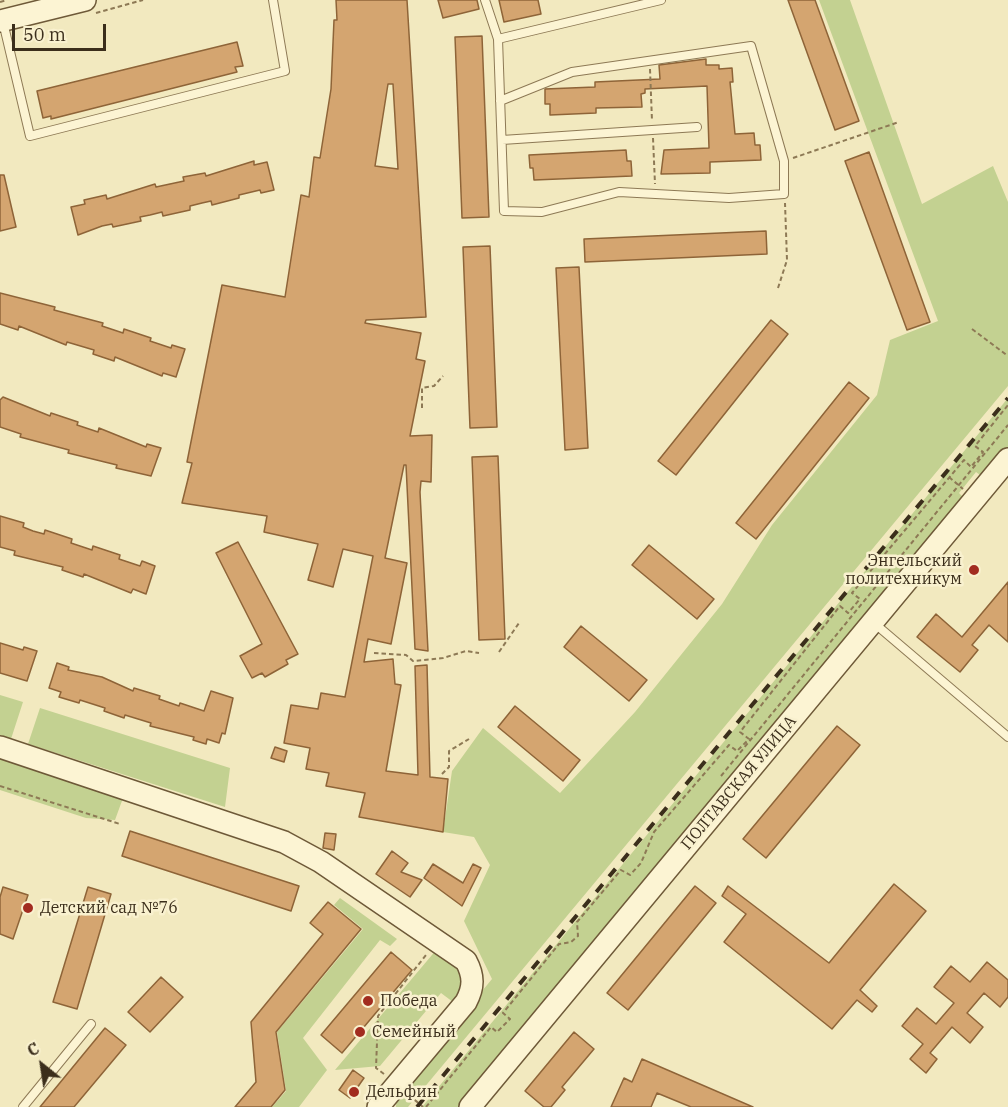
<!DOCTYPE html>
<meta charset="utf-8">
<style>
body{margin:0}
#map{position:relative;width:1008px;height:1107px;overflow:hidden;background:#f2e9bf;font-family:"IBM Plex Serif",serif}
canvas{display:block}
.north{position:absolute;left:12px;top:1035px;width:60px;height:60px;-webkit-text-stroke:4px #f9f1cf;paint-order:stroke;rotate:330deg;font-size:16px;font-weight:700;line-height:24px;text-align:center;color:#3b2e1b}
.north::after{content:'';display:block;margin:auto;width:21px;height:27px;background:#3b2e1b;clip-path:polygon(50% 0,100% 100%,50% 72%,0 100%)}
.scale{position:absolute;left:12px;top:24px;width:94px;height:27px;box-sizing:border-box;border:3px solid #3b2e1b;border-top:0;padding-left:8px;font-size:18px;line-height:21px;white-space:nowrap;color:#3b2e1b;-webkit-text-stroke:4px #f9f1cf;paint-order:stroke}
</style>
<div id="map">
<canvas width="1008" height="1107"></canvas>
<div class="north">С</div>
<div class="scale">50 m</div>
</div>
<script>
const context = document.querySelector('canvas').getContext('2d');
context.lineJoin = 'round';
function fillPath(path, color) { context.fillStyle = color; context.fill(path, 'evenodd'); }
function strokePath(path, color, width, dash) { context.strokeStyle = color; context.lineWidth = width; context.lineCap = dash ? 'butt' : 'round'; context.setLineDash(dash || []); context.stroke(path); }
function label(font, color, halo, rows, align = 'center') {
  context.font = font + ' "IBM Plex Serif",serif'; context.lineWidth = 5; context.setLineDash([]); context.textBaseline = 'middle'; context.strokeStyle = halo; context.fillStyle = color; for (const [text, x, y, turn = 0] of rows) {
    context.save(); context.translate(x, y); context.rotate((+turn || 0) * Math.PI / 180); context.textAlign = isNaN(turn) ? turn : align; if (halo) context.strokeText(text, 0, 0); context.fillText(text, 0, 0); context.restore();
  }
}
fillPath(new Path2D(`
 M819,0H850L922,204L993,166L1008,202V386L408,1107H396L397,1094L492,979L464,921L490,865L474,837L443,832L452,771L483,728L560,793L635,712L722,604L772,525L877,395L890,340L938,321Z
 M1008,398V449L984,478L976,472L959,493L966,500L459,1107H422Z
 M0,695L23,702L11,739L0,735Z
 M40,708L230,768L225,807L28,744Z
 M0,756L123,798L115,820L86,818L0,790Z
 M340,898L397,939L390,946L380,940L303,1038L327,1070L299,1107H272L286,1091L277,1032L363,929L334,905Z
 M437,949C460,968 470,973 453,1002L441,993L380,1066L335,1070Z`), '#c3d191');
const building = new Path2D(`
 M336,0H407L426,317L366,320L365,323L421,333L416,359L425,361L410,436L432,435L431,482L421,481L420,492L428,651L415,649L406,465H404L385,558L407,563L391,644L368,639L364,662L393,659L395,684L401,685L386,771L418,775L415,666L427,665L430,777L448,779L443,832L359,817L365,793L326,786L329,773L306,769L310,748L284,743L291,705L318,709L321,693L345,697L373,556L343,549L333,587L308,580L318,544L264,532L267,516L182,503L192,463L187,462L222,285L285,297L301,195L309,197L314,157L320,158L331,89L334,20H337ZM388,84H393L398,169L375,166Z
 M438,0H477L479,9L443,18Z
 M499,0H538L541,14L504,22Z
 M788,0H815L859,121L835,130Z
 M482,36L489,217L462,218L455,37Z
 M237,42L243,66L235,67L237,72L51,119V116L43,118L37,91Z
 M706,59V65H719V69L732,68L733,82H730L735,134L754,133L755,145H760L761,160L710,162V173L661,174L664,150L709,148L707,86L645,89V93L641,94L642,107L596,108V113L550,115V104H545V89L595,87V82L660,79L659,65Z
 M626,150L627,161H631L632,176L534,180L533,168H530L529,155Z
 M869,152L930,322L907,330L845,161Z
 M254,161V165L267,162L274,190L261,193L260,190L239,195V198L212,205L211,201L202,203L190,206V210L163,216L162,212L150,215L140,217L141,221L113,227L112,224L102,226L78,235L71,207L85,204L84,200L106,195L107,199L155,184L156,187L184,181L183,177L205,173L206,176Z
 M0,175H4L16,227L0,231Z
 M766,231L767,254L585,262L584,239Z
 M490,246L497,427L470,428L463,247Z
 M579,267L588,448L565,450L556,268Z
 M0,293L55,307L54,310L103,323L102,326L123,333L124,329L151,338L150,341L171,348L172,345L185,349L176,377L163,373L162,376L115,357L114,361L93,354L94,350L67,342L66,345L19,326L18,330L0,324Z
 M771,320L788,334L676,475L658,461Z
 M849,382L869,398L756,539L736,523Z
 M3,397L50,416L51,413L78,422L77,425L98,432L99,428L146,447L147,444L161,448L151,476L116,468L117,465L68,453L69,450L20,437L21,434L0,427V400Z
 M498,456L505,639L479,640L472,457Z
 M0,516L24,523L23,527L33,531L44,534L45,530L72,539L71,543L92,550L93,546L120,555L119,559L140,566L142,561L155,566L146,594L133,589L131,593L84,574L83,577L62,570L63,567L14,555L15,551L0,547Z
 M238,542L298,654L286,660L288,664L265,677L262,673L252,678L240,656L262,644L216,553Z
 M649,545L714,599L697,619L632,565Z
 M1008,582V642L989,625L972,645L978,650L960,672L917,637L936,614L962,637Z
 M581,626L647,680L629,701L564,647Z
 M0,643L23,650L24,647L37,651L27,681L0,673Z
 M57,663L69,667L68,670L102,677L133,691L134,688L160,696L159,699L179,706L180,703L204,711L211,691L233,698L225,734L222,733L219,743L207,739L206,744L193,740L194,737L150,726L151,723L125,715L124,718L104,711L105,708L80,700L79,703L59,697L61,692L49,688Z
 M515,706L580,760L563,781L498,727Z
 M837,726L860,745L766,858L743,839Z
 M275,747L287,751L284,762L271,758Z
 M130,831L299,886L291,911L122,856Z
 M325,833L336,834L334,850L323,848Z
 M392,851L408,863L401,872L422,880L410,897L376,874Z
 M433,864L463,883L473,864L481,868L462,906L424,878Z
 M894,884L926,911L860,990L877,1006L872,1012L857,1000L832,1029L724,942L746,914L722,896L728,886L829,963Z
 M695,886L716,903L628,1010L607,993Z
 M3,887L28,895L13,939L0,934V897Z
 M88,887L111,894L77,1009L53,1002Z
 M328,902L361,929L276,1032L285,1090L271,1107H235L256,1082L251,1022L323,934L310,923Z
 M391,952L412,970L342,1053L321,1035Z
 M987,962L1008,980V997L1000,1007L984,993L967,1013L983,1027L970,1043L952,1027L930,1053L937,1059L926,1073L910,1059L923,1044L902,1026L917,1008L936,1024L954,1003L934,987L951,966L970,982Z
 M161,977L183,997L150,1032L128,1012Z
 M105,1028L126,1045L74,1107H40Z
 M574,1032L594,1049L562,1087L565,1090L551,1107H544L525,1091Z
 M642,1059L753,1107H691L657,1093L651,1107H611L624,1078L632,1082Z
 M353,1070L364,1078L350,1098L339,1090Z`);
fillPath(building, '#d4a570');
strokePath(building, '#8e6438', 1.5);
const lane = new Path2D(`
 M485,0L498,39L504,211L542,212L619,192L729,198L784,194V161L751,46L572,72L500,101
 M3,22L30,136L285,71L273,0
 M498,39L661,0
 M502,140L697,127
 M874,623L1008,737
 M23,1107L91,1024`);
const secondary = new Path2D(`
 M0,21L85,0
 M0,747L284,842L321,862L466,961C474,976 474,987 466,1002L378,1107
 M470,1107L1008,459`);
strokePath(lane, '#8d7955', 10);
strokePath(secondary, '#6e5938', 24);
strokePath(new Path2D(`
 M0,2L7,0
 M96,13L143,0
 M650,69L652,121
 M653,138L655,184
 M793,158L899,122
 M778,288L787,260L785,203
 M972,329L1008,356
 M422,408V388L434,386L443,376
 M949,477L963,489
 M499,652L519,623
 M374,653L406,655L413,661L443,658L466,651L479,653
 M442,774L449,767V751L469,739
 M721,776L1008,425
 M0,786L120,824
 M384,1074L376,1068L378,1016L426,955
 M409,1095L423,1107
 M426,1107L491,1027L497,1032L510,1019L503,1013L559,944L571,942L578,936L577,922L621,870L630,875L641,863L654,832L729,745L737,751L749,739L740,732L840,606L848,613L860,599L852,593L964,460L971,467L983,452L975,446L1008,405`), '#8d7955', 2, [4.5, 3]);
strokePath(lane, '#fcf4d3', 8);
strokePath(secondary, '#fcf4d3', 21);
strokePath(new Path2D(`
 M417,1107L1008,398`), '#3b2e1b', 4, [10, 10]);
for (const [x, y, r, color] of [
 [974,570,6,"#a22c1f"],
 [28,908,6,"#a22c1f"],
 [368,1001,6,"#a22c1f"],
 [360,1032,6,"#a22c1f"],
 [354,1092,6,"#a22c1f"]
]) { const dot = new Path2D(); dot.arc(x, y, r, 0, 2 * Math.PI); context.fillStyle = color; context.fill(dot); strokePath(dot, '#f9f1cf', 2); }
label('16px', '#3b2e1b', '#f9f1cf', [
 ["Энгельский",962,561,"right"],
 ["политехникум",962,579,"right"],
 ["Детский сад №76",40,908],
 ["Победа",380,1001],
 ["Семейный",372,1032],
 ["Дельфин",366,1092]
], 'left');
label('16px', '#3b2e1b', '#f9f1cf', [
 ["ПОЛТАВСКАЯ УЛИЦА",739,783,-50]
]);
</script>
